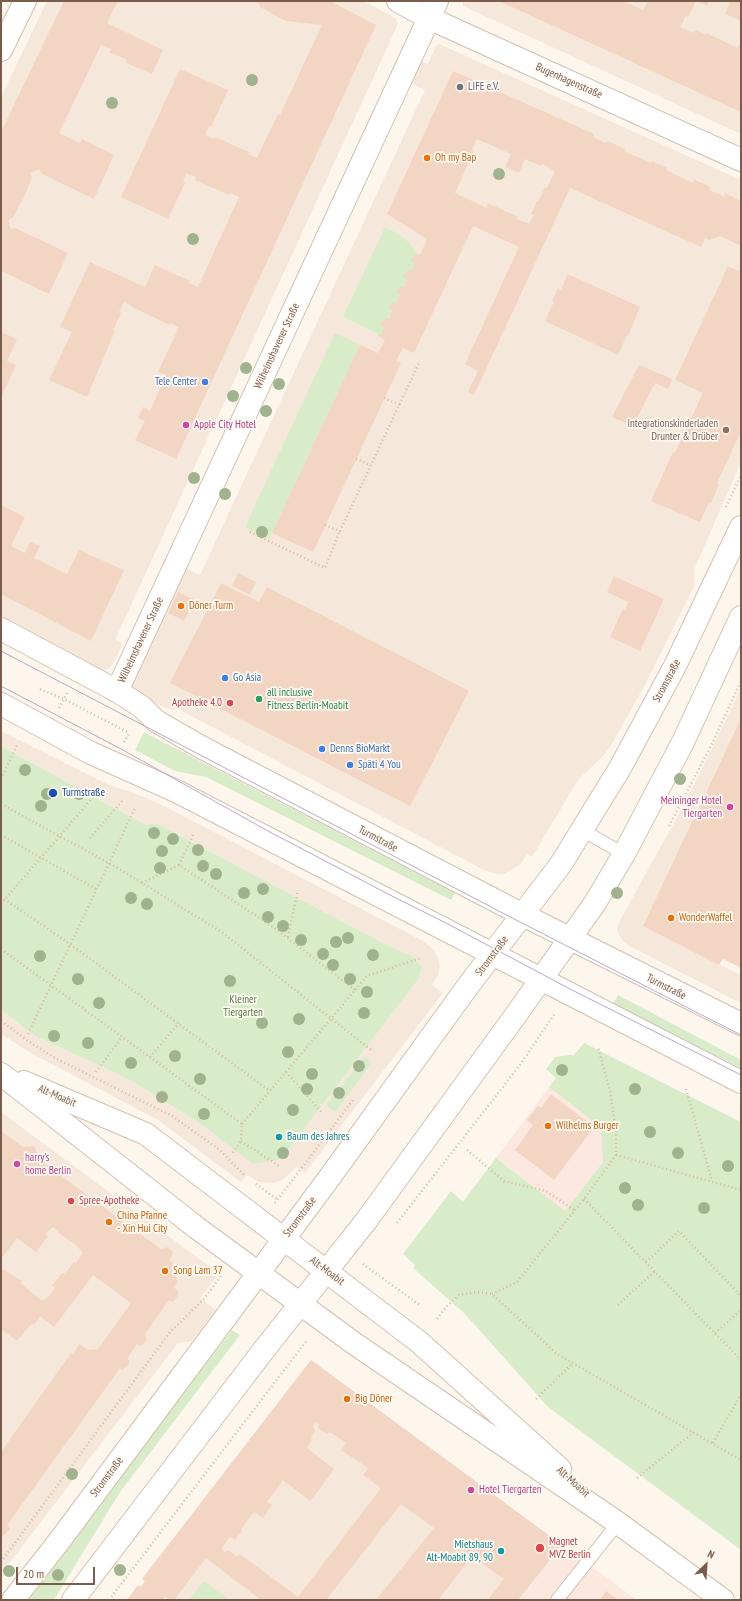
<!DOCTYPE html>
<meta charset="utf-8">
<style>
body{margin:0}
#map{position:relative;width:742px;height:1601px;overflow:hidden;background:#fdf6ec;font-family:"PT Sans Narrow",sans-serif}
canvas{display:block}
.frame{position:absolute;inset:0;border:2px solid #7a5c4d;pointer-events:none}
.north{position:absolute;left:686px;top:1545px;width:40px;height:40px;-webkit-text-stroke:3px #fffaf3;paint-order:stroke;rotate:25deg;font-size:11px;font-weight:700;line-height:16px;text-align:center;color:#7a5c4d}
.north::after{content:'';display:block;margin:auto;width:14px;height:18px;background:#7a5c4d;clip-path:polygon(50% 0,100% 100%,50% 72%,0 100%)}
.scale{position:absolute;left:16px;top:1567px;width:79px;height:18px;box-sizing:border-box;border:2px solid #7a5c4d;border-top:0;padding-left:5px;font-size:12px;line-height:14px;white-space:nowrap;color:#7a5c4d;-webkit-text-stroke:3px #fffaf3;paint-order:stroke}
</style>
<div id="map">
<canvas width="742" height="1601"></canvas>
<div class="frame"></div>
<div class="north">N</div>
<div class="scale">20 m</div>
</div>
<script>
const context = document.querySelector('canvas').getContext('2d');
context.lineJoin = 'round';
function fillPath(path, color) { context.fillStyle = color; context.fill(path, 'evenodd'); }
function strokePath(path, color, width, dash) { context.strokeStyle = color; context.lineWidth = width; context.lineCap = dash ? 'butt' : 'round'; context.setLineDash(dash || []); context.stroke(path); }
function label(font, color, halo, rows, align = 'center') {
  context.font = font + ' "PT Sans Narrow",sans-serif'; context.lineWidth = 3.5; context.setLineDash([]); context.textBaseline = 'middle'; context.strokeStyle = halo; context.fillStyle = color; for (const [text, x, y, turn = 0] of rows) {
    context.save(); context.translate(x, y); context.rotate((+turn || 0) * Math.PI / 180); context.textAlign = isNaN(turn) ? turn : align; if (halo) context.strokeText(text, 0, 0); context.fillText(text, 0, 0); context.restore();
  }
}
fillPath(new Path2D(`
 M47,1H363L392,16L396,19L398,24L115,640L121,643L122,646L113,663L109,669L103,671L71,655V653L1,616V97Z
 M463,1H741V134L463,6Z
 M439,44L741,180V462L694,570L695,584L645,685L610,747L603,756L578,780L532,857L527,854L521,864L504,874H497L484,870L178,709H168L136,693L131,688L130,683L184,568L200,575L425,90L407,81L417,59L428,64L436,46Z
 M741,688V718L693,819L683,946L741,975V1003L629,946L622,940L617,930L619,922L680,812L707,759Z
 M1,731L107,784L134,793L162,805L423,941L433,949L438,958L440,966L438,975L432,985L443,993L305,1173L297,1167L282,1180L274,1183L259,1182L247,1175L241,1182L158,1120L29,1052L1,1034V1010L37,1037L116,1073L140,1086L198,1122L219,1138L281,1159L420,977L422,966L413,957L385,944L156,823L146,825L1,746Z
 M1,1112L213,1269L216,1275L215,1279L200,1298L216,1310L192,1341L178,1343L1,1574Z
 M311,1360L562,1545L518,1600H169L142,1579Z`), '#f5e8da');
fillPath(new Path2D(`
 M549,1087L603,1129L601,1132L603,1162L565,1211L496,1158Z
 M562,1545L637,1600H518Z`), '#fde8e0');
fillPath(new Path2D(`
 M385,227C399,234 409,240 417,253L411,259L415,264L412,270H409L403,275L407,280L404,287L401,286L396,291L400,296L396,303L394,302L389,307L392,311L389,319L387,318L380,323L384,328L381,335L343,317Z
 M335,333L360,345L269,539L245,527Z
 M144,732L455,893L451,900L206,777L175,771L135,750Z
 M1,746L146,825L156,823L385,944L413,957L422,966L420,977L281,1159L253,1164L198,1122L140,1086L116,1073L37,1037L1,1010Z
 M618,995L741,1060V1068L613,1004Z
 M584,1043L741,1122V1550L548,1407L465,1314L413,1268L415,1265L403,1254L451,1191L463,1202L496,1158L565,1211L603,1162L601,1131L603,1129L549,1087L556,1078L546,1069L555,1057L570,1055H574Z
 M365,1056L372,1063L335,1112L326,1105Z
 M232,1330L240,1335L120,1492L54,1600H26Z
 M204,1581L229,1600H189Z`), '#d8ecc9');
fillPath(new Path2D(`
 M64,1H118L107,23L163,50L152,74L126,63L127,60L109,52L111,49L101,45L59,133L80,143L82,139L114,155L94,199L42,174L39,169L30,173L32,178L21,204L20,203L13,218L8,220L11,229L15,228L68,253L49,294L1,271V132Z
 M254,1H330L376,25L176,459L135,440L145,421L138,418L143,407L150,411L166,375L158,372L179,327L171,323L170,325L132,307V306L124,302L119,312L121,313L113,331H115L87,397L49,380L72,332L60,327L90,262L145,287L155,265L190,281L189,283L198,287L239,197L230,193L229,195L195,180L196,177L186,173L183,182L185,183L168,219L121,197L180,69L228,90L211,127L209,126L205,135L214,139L215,137L249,152L248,154L257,158L278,114L280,115L322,25L286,21L260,7V5Z
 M499,1H623L643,10L648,1H696L688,17L686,16L680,27L694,33L695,30L706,35V33L738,48L741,41V112Z
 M696,1H709L707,6Z
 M730,1H741V21L725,14Z
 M453,71L594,134L593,137L606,143L608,141L625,149L624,151L651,163L652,161L667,168L666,170L693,183L694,180L702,183L710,187L709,190L724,196L725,193L741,201V246L720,236L709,240L705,238L701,247L570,188L474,395L468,392L478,371L465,364L519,247L473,226L414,353L403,348L396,361L401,363L313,552L272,533L360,345L378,353L385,340L378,336L379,334L381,335L384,328L380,323L387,318L389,319L392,311L389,307L394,301L396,303L400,296L396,291L401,286L404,287L407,280L403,275L409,270H412L415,264L411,259L417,253L420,255L427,239L387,214ZM477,139L511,154L505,167L519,173L525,159L541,166L542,164L555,171L547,188L545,187L538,202L537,201L531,214L534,215L529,224L517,219L518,217L488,203L487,208L455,193L474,151L472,150Z
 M728,266L741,272V431L717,483L719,484L711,503L709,502L700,522L651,501L673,452L675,453L703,393L675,380Z
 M568,274L640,307L628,336L627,335L618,355L545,321L554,302L552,301L558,288L561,290Z
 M1,332L17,339L7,361L16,365L1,397Z
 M639,365L672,379L668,389L655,383L633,426L612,417Z
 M1,505L25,517L11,546L25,553L30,542L40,546L34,558L67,574L79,550L124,570L91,641L1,594Z
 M238,573L256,582L250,595L232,586Z
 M614,576L664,599L640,651L610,637L623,609L625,610L628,602L607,592Z
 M221,583L259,602L267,587L469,691L410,806L170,683Z
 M178,592L195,600L184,621L168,613Z
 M741,718V968L723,959L719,965L643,926Z
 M551,1094L594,1127L554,1180L515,1150L533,1125L527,1120L538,1106L541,1108Z
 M1,1131L23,1147L34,1146L38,1156L37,1158L162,1250L167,1247L172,1251L173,1254L169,1260L174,1264L177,1283L173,1287L178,1291V1295L174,1301L172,1302L169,1300L145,1334L147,1339L143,1345L140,1346L137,1344L127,1359L129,1360V1364L122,1370L120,1368L10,1521L7,1525L10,1527L9,1530L3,1536L1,1535V1452L71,1353L73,1354L79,1344L88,1350L98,1349L131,1303L93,1275L54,1327L40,1316L34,1325L32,1323L17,1341L1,1329V1268L22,1281L20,1283L42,1301L47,1298L55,1288L52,1286L62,1273H65L74,1262L75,1264L83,1253L76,1245L60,1234L54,1227L49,1230L45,1235L48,1236L36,1252L17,1238L1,1259V1215L2,1213L1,1212Z
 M311,1360L562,1545L518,1600H488L504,1579L472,1556L438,1600H376L434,1528L401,1504L326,1600H261L206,1558L174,1600H169L165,1597L163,1600H127L138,1585L141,1587L145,1581L142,1579ZM316,1422L319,1424L318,1428L327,1434L330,1432L346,1443L341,1450L368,1468L363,1475L381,1488L298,1597L240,1554L237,1556L229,1551L224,1552L222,1548L230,1537L235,1540L242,1531L241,1529L254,1512L263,1518L272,1505L267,1502L283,1480L310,1501L319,1490L334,1469L307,1448L312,1440L311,1437L315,1432L313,1426Z
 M606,1591L619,1600H600Z`), '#f3d5c3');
const service = new Path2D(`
 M582,830L624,854
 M557,1600L618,1523`);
const minor = new Path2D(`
 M398,1L429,18L741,160
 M1,50L25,1
 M117,691L437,1`);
const secondary = new Path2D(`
 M1,629L117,691L142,707L156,721L201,747L523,915L741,1024
 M1,704L91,753L176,791L741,1082
 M1,1074L197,1228L355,1344L618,1523L723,1600
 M24,1082L146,1134L419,1342L560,1469
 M13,1600L60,1540L327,1181L468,986L561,864L620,768L675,666L741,527
 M73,1600L263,1351L366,1221L518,1012L595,903L624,854L683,742L741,617`);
strokePath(service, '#d1beb0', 14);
strokePath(minor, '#d1beb0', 24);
strokePath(secondary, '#d6c0b0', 24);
strokePath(new Path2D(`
 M384,398L400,405
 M356,459L371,465
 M726,507L741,475
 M325,525L340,531L419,363
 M250,532L325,568L340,531
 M40,689L64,699L129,733
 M59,708L67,693
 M124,742L130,732
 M1,779L17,745
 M1,804L116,867L223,933L371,1050
 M669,826L712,744L741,681
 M1,835L96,889
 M90,838L122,801
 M179,865L193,835
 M142,883L179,865L276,929L355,990
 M1,897L70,944L270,1091
 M1,904L100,789
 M288,937L298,890
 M1,949L242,1124L241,1141L232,1154
 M1,1021L31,1043L57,1059L172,1116L220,1150L245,1176
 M28,1034L135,808
 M150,1057L179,1023
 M96,1072L122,1037
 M286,1072L323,1114
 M686,1089L712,1181
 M242,1124L367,976L421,958
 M241,1141L279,1166
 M467,1150L504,1181L546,1191L574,1210
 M616,1155L741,1190
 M256,1184L278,1200
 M584,1199L741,1360
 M275,1203L353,1100
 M397,1223L520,1065L555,1013
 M646,1262L679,1231L741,1296
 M363,1264L421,1306
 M492,1294L517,1282L584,1199L616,1155V1131L610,1091L598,1047
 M618,1305L655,1271
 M437,1319L446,1307L459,1295L477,1292L492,1294L557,1354L741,1460
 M715,1333L741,1310
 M536,1399L573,1363
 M713,1443L741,1394
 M637,1478L694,1432
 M1,1562L170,1332L203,1300L221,1276
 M109,1600L307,1340`), '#d9b8a5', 2.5, [1, 3]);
strokePath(service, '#fff', 12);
strokePath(minor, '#fff', 22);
strokePath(secondary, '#fff', 22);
strokePath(new Path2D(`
 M1,651L518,921L741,1035
 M1,686L121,749L268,831L388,894L446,923L570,989L741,1075`), '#b9a8c9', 1);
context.fillStyle = '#a0b28e';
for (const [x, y] of [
 [252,80],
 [112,103],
 [499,174],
 [193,239],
 [246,368],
 [279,384],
 [233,396],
 [266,411],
 [194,478],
 [225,494],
 [262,532],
 [25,770],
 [680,779],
 [47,794],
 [79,794],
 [41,806],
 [154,833],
 [173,839],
 [198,850],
 [162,851],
 [203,866],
 [160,868],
 [216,874],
 [263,889],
 [244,893],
 [617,893],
 [131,898],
 [147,904],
 [268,917],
 [283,926],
 [348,938],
 [301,940],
 [336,942],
 [323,954],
 [373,955],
 [40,956],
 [333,965],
 [78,979],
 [350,979],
 [230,981],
 [367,992],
 [99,1003],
 [364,1013],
 [299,1019],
 [262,1023],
 [54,1036],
 [88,1043],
 [288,1052],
 [175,1056],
 [131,1063],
 [359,1066],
 [562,1070],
 [312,1074],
 [200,1079],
 [307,1089],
 [635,1089],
 [339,1093],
 [162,1097],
 [293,1110],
 [204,1114],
 [650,1132],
 [283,1153],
 [678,1153],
 [728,1166],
 [625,1188],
 [638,1205],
 [704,1208],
 [72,1474],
 [120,1570],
 [9,1571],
 [58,1575]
]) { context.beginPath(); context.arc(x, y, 6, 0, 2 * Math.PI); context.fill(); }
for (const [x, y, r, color] of [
 [460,87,4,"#6b7280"],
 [427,158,4,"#e8710a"],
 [205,382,4,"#3f7fe0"],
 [186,425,4,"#d1479c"],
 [726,430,4,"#8d6e63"],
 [181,606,4,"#e8710a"],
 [225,678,4,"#3f7fe0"],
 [259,699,4,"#2e9e5b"],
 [230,703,4,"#e0444e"],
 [322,749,4,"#3f7fe0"],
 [350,765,4,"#3f7fe0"],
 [53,793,5,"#1a4fb4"],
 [730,807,4,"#d1479c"],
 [671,918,4,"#e8710a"],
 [548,1126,4,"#e8710a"],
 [279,1137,4,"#0f9aa8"],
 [17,1164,4,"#d1479c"],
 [71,1201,4,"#e0444e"],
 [109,1222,4,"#e8710a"],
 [165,1271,4,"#e8710a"],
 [347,1399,4,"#e8710a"],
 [471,1490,4,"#d1479c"],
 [540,1548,5,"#e0444e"],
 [501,1551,4,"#0f9aa8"]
]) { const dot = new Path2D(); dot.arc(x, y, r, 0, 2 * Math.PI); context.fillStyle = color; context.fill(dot); strokePath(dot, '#fffaf3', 1.5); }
label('11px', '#7a5c4d', '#fffaf3', [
 ["Bugenhagenstraße",569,81,24],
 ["Wilhelmshavener Straße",277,346,-65],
 ["Wilhelmshavener Straße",141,640,-65],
 ["Stromstraße",667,681,-62],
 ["Turmstraße",378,839,28],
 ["Stromstraße",492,956,-53],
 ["Turmstraße",666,987,27],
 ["Alt-Moabit",57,1096,23],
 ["Stromstraße",300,1217,-53],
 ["Alt-Moabit",327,1271,37],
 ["Stromstraße",107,1477,-53],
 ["Alt-Moabit",573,1482,42]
]);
label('11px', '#5b616d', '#fffaf3', [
 ["LIFE e.V.",468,87]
], 'left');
label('11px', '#c56008', '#fffaf3', [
 ["Oh my Bap",435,158],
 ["Döner Turm",189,606],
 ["WonderWaffel",679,918],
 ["Wilhelms Burger",556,1126],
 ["China Pfanne",117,1216],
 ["- Xin Hui City",117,1229],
 ["Song Lam 37",173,1271],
 ["Big Döner",355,1399]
], 'left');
label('11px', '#366cbe', '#fffaf3', [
 ["Tele Center",197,382,"right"],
 ["Go Asia",233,678],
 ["Denns BioMarkt",330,749],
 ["Späti 4 You",358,765]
], 'left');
label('11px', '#785e54', '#fffaf3', [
 ["Integrationskinderladen",718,424],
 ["Drunter & Drüber",718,437]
], 'right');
label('11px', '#b23c85', '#fffaf3', [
 ["Apple City Hotel",194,425],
 ["Meininger Hotel",722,801,"right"],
 ["Tiergarten",722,814,"right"],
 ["harry's",25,1158],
 ["home Berlin",25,1171],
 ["Hotel Tiergarten",479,1490]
], 'left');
label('11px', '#27864d', '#fffaf3', [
 ["all inclusive",267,693],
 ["Fitness Berlin-Moabit",267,706]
], 'left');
label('11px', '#be3a42', '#fffaf3', [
 ["Apotheke 4.0",222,703,"right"],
 ["Spree-Apotheke",79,1201],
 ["Magnet",549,1542],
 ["MVZ Berlin",549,1555]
], 'left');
label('11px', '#164399', '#fffaf3', [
 ["Turmstraße",62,793]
], 'left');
label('11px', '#537a41', '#fffaf3', [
 ["Kleiner",243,1000],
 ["Tiergarten",243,1013]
]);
label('11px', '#0d838f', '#fffaf3', [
 ["Baum des Jahres",287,1137],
 ["Mietshaus",493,1545,"right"],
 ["Alt-Moabit 89, 90",493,1558,"right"]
], 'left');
</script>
